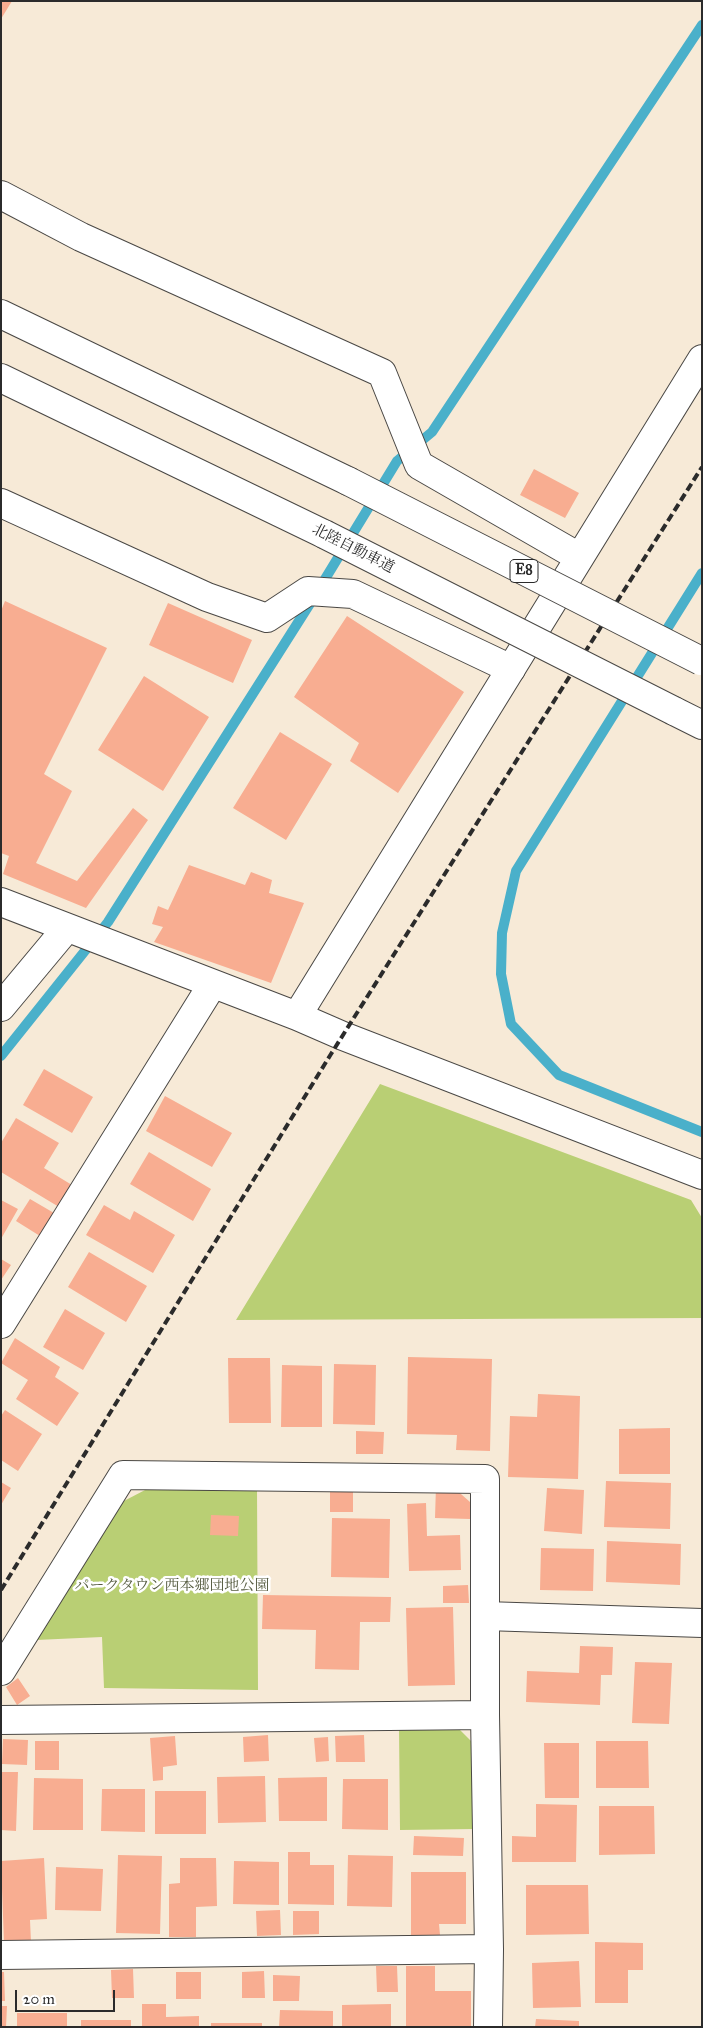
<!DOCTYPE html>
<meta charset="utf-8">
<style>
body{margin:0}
#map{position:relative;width:703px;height:2028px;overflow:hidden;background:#f7ead7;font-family:"IM FELL Great Primer",serif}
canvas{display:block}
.frame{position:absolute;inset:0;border:2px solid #2b2b2b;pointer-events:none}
.scale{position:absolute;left:15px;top:1990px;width:100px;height:22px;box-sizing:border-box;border:2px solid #2b2b2b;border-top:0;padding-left:6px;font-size:15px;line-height:18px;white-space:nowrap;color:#2b2b2b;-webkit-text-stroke:4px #fff;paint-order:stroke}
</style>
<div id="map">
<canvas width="703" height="2028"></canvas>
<div class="frame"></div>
<div class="scale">20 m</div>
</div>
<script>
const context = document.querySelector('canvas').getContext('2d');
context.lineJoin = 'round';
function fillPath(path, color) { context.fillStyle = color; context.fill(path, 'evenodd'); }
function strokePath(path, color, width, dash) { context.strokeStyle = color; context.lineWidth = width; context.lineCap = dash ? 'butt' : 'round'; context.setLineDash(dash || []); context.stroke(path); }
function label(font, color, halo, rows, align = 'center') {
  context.font = font + ' "IM FELL Great Primer","Noto Serif JP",serif'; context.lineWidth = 5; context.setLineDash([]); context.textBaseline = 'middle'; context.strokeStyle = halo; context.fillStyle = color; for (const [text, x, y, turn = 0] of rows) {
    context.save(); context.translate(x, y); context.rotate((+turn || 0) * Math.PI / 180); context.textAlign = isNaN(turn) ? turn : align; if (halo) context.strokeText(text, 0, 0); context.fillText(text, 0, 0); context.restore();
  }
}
fillPath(new Path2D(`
 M380,1084L691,1200L702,1218V1318L236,1320Z
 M257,1488L258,1690L104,1688L102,1637L36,1640L122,1502L147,1489Z
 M456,1726L474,1744V1829L400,1830L399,1727Z`), '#b9cf74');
strokePath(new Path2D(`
 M702,573L516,871L502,933L501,974L511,1024L559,1075L702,1132
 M1,1056L108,922L311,602L397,461L432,432L702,25`), '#4ab0ca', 10);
fillPath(new Path2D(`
 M1,1H12L1,19Z
 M534,469L579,493L565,518L520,495Z
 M5,601L107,648L44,774L72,791L36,863L77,881L133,808L148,820L86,908L3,874L9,856L1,853V611Z
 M168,603L252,640L233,683L149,645Z
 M347,616L464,692L398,793L350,761L359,743L294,697Z
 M144,676L209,717L163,791L98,750Z
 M280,732L332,764L286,840L233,808Z
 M189,865L245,885L251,872L272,880L269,893L304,903L271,983L154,942L163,927L152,924L158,906L168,910Z
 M44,1069L93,1097L72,1133L23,1105Z
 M165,1096L232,1133L212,1167L146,1131Z
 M16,1118L59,1143L44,1168L72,1185L59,1207L1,1172V1143Z
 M149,1152L211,1189L193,1221L130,1184Z
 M30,1199L54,1213L40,1236L16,1221Z
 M1,1200L18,1209L1,1239Z
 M104,1205L130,1220L134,1211L175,1235L153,1273L86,1235Z
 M89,1252L147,1286L126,1322L68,1287Z
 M1,1259L11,1265L1,1280Z
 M65,1309L105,1333L83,1370L43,1347Z
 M15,1338L60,1367L55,1377L79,1393L57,1426L16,1399L28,1380L1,1363Z
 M408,1357L492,1359L490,1451L456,1450L457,1435L407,1434Z
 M228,1358H270L271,1423H229Z
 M334,1364L376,1365L375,1425L333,1424Z
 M282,1365L322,1366V1427H281Z
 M538,1394L580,1396L578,1479L508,1477L510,1416L537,1417Z
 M5,1410L42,1434L18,1471L1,1460V1416Z
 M670,1428V1474H619V1429Z
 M356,1431L384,1432L383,1454H356Z
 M606,1481L671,1483L670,1529L604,1527Z
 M1,1482L11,1488L1,1505Z
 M436,1486L453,1487L470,1502V1519L435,1518Z
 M547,1488L584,1490L582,1534L544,1531Z
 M330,1489H353V1512H330Z
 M426,1503L427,1536L460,1535L461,1570L409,1571L407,1504Z
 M211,1515L239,1516L238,1536L210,1535Z
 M332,1518L390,1519L389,1578L331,1577Z
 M607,1541L681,1544L680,1585L606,1582Z
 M541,1548L594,1549L593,1591L540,1590Z
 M468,1585L469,1603H443V1586Z
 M263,1595L391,1597L390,1622H360L359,1670L315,1669L316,1630L262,1629Z
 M453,1607L455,1685L408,1686L406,1608Z
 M580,1646L613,1647L612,1675H601L600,1705L526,1702L527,1671L579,1673Z
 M635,1662L672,1663L669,1724L632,1723Z
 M18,1678L30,1696L17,1705L6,1687Z
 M268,1735L269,1761L244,1762L243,1737Z
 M364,1735L365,1762H336L335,1736Z
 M175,1736L177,1765L163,1767V1780L153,1781L150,1738Z
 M328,1737L329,1761L316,1762L314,1738Z
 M3,1739L28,1740L27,1765L2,1764Z
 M35,1741H59V1770H35Z
 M596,1741H648L649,1788H596Z
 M544,1743H579V1798H545Z
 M1,1772H18L16,1831L1,1830Z
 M265,1776L266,1822L218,1823L217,1777Z
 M327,1777V1821H279L278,1778Z
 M34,1778L83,1779V1830H33Z
 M343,1779H388V1830L342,1829Z
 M102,1789H145V1832L101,1831Z
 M155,1791H206V1834H155Z
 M536,1804L577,1805L576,1862H512V1836L536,1837Z
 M599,1806H654L655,1854L599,1855Z
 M414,1836L464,1838L463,1856L413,1855Z
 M288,1852H310V1865H334V1905L288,1904Z
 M118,1855L162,1856L160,1934L116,1933Z
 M348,1855L393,1856L392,1907L347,1906Z
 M44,1858L47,1919L30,1920L31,1942L4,1943L1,1861Z
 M180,1858H216L217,1906L196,1907V1937H169V1884L180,1883Z
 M234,1861L279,1862V1905L233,1904Z
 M56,1867L103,1869L101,1911L55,1910Z
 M411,1872H466V1924H439L440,1935H411Z
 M526,1885H588L589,1934L526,1935Z
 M280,1910L281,1935L257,1936L256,1911Z
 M293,1911H319V1934L293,1935Z
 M595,1942L643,1943V1970H628V2003H595Z
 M579,1961L581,2007L533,2008L532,1963Z
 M376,1966H397L398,1992H377Z
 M406,1966H435V1991H471V2027H406Z
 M133,1969L134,1998H112L111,1970Z
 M264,1971L265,1998H242V1972Z
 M1,1972H4L5,2001H1Z
 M176,1972H201V1999H176Z
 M273,1975L300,1976L299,2001H273Z
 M142,2004H166V2017L199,2016V2027H142Z
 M391,2004V2027H342V2005Z
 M1,2006H7L6,2027H1Z
 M280,2010L333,2011V2027H279Z
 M17,2013H67V2027H17Z
 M536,2019L579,2021V2027H535Z
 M81,2020H131V2027H81Z
 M211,2023H262V2027H211Z`), '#f8ad91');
const minor = new Path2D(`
 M1,195L81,237L382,373L419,465L579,557
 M1,503L207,597L267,618L308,591L353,594L511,669
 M1,1007L66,929
 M1,1324L212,985
 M485,1616L702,1623
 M1,1671L123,1475L485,1479V1715L489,1949L488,2027
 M1,1720L485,1715
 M1,1955L489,1949`);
const tertiary = new Path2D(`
 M1,902L297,1016L343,1036L702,1175
 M297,1016L702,359`);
const motorway = new Path2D(`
 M1,314L348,481
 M1,378L324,534
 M674,711L702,725`);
strokePath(minor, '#4a4845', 30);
strokePath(tertiary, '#4a4845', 30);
strokePath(motorway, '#4a4845', 30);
strokePath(minor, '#fff', 28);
strokePath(tertiary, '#fff', 28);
strokePath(motorway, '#fff', 28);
strokePath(new Path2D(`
 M1,1590L331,1054L702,467`), '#2b2b2b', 4, [8, 4]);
const motorwayBridge = new Path2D(`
 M348,481L701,661
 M324,534L674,711`);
strokePath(motorwayBridge, '#4a4845', 30, []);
strokePath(motorwayBridge, '#fff', 28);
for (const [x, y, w] of [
 [524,571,28]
]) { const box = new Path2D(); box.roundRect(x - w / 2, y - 11.5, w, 23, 4); context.fillStyle = '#fff'; context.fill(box); strokePath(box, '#2b2b2b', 1); }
label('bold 14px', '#2b2b2b', null, [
 ["E8",524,571]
]);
label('15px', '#2b2b2b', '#fff', [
 ["北陸自動車道",353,549,27]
]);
label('15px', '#565c41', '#fff', [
 ["パークタウン西本郷団地公園",172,1586]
]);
</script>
